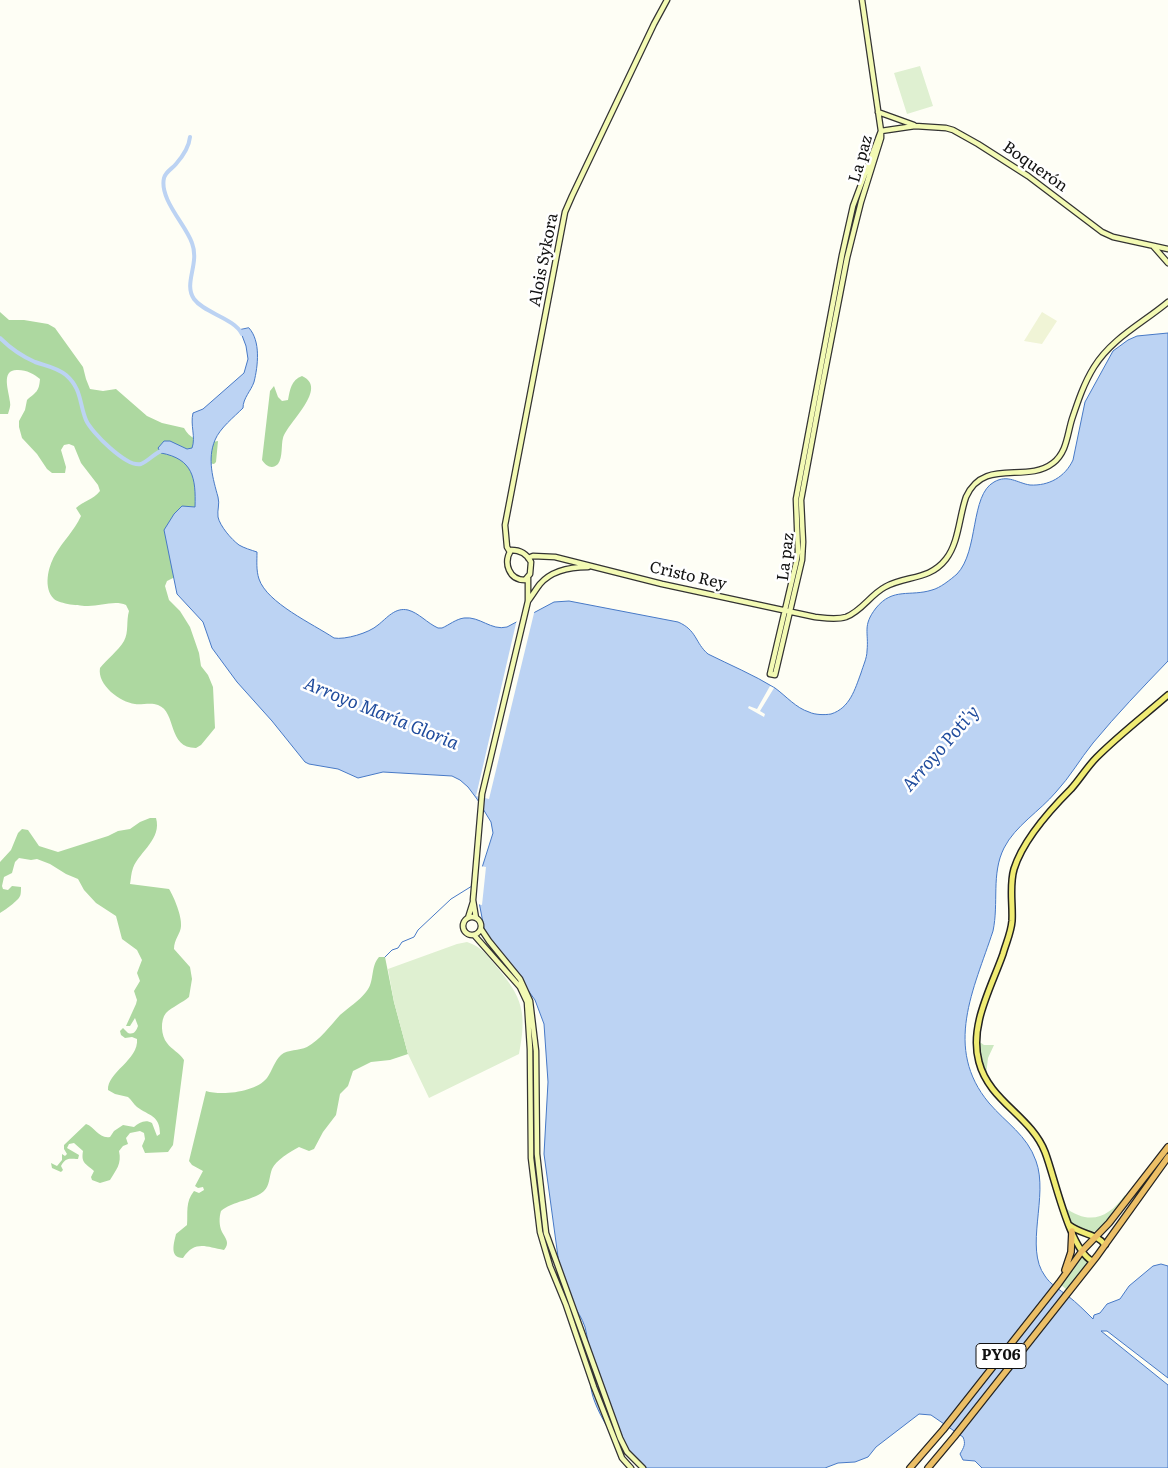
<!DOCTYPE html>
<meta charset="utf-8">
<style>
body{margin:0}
canvas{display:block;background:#fefef5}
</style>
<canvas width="1168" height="1468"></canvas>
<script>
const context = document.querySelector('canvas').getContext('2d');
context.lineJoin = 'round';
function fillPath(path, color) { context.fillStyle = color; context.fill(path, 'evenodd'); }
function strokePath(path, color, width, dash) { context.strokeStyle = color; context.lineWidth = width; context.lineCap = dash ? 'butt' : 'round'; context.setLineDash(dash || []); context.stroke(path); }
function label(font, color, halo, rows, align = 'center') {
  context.font = font + ' Literata,serif'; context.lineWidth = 5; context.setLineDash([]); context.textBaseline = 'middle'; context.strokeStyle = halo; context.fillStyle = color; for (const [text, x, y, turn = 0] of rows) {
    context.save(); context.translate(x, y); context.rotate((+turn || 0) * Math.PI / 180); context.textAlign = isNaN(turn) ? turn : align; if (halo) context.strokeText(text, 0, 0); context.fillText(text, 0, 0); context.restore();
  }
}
fillPath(new Path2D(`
 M1042,312L1057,321L1042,344L1024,341Z`), '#f0f4d6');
fillPath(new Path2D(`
 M977,1040L984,1045H994L988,1058L986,1075L981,1067Z
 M1125,1195V1202L1098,1231C1089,1234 1077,1231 1070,1223C1067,1220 1066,1211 1064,1207C1090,1226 1108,1218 1125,1195Z
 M1081,1256L1089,1262L1067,1290L1060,1284Z`), '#cce8c0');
fillPath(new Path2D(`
 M0,312L9,320H24L48,324L55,328L83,367L86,379L90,389L103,391L116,389L147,416L162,423L184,428C191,441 205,444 218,441L216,462L214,464L208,463L200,486L180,579L173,578L167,581L165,586L169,600L180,611L190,627L199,653L201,666L208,675L213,687L215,728L201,745L196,748C167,748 177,712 158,705C151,702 142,705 135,704C120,702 97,685 100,668C107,659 118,651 124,641C129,632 126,621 129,611L126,605C115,600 101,606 88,606C80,606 60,604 54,599C43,588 48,567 55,555C63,541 74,531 81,516L76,508C83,501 93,500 100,491L98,485L81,463L74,446L69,444L64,445L61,450L66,467L65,473H52L47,469L37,454L22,438L19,427V421L25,410L27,400C36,392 39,392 40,379C34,374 27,370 18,370C0,369 9,391 10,402C11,406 9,410 8,414H0Z
 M302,376C329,388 288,422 283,438C281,445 283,457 278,464C272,470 266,466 262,460L270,391L274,386L278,397L282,401L288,400C290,390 291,380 302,376Z
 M150,818H156C162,839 140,851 133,868C131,873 131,879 130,884L169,889C174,897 182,916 181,926C181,933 174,939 174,949L190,967L192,979L189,997C182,1003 172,1007 166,1013C160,1020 161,1036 167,1043C172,1050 179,1052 184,1060L173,1145L168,1152L145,1153L142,1146L145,1139L144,1133L140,1131L130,1133L126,1138L128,1144L123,1146L119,1151C122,1164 116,1170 110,1180L100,1183L92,1180L91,1177L94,1171C85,1163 81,1163 83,1151L74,1143L69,1144L67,1148L79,1155L78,1159C69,1159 66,1157 61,1166L63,1170L61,1172L52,1168L51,1163L57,1166L62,1160V1154L65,1156L67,1154L64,1149V1145L86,1124C95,1127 99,1139 110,1137L114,1131L123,1125L134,1127C139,1123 145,1119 152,1123L157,1136L160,1134C160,1115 149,1116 137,1107C133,1104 132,1100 128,1097L115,1094L108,1090C107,1072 139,1060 137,1039L132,1037L125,1038L121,1035L120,1031L123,1028L128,1033C134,1035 136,1031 138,1026L135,1018L130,1026H126L136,1004L137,1000L134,991L140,981L137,973L142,960L137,950L122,939L116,916L96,903L84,890L78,879L66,874L50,864L37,859L31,860L19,858L15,862L12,873L4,877L2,886L3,889L8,890L12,886L21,887C21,889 21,895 20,896C19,900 4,911 0,913V862L11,850L18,833L22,829L28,830L39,846L58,852L108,836L118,831L130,829L140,822Z
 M379,957H385L394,1002L408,1054L390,1060L371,1062L353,1071L348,1086L340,1094L336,1115L323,1132L314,1149L309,1151L299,1147C290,1152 276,1160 272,1169C269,1177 270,1185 264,1191C255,1200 232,1201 221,1211C219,1217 219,1226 222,1232C226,1239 230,1243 224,1250C206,1247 195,1240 183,1258C169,1258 174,1243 176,1234L187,1225C188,1213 185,1202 194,1191L199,1193L204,1190L203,1187L198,1188L195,1186L203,1171L192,1165L189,1161L206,1091C222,1096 256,1092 267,1078C272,1071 275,1060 281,1055C288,1049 299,1051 307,1047C320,1040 330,1026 340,1015C349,1007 358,1002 366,992C375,982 370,967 379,957Z`), '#add8a0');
fillPath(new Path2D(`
 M920,66L933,106L907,114L894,73Z
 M467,942C482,947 486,954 496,966C523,998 527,1013 519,1054L429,1098L408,1054L394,1002L388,969L457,944Z`), '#dff0d1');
const water = new Path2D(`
 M249,328C261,341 258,366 254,382C251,391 243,398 243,408C234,417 220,428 215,440C207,459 213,479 218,497C220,504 217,510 218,517C220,526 231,539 239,545C244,548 251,550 257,552C257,561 256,570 259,579C267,603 313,624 334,638C345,640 369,633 378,625C387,618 395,607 408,610C419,613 427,623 438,628H442C449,625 456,619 464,618C480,616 491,631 507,627L554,602L569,601L678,622C697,630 695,643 708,654C730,665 754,675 775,688C786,696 796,708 809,712C815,715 825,715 831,714C850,708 855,689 861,673C863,666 867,658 867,651C869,632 862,626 876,608C893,587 910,597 932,590C940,588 950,580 957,574C979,551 970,495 994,482C1008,474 1017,483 1030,485C1049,486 1065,477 1073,460L1085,402L1113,351L1128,340L1137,336L1168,333V661C1142,688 1117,714 1093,743C1080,759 1070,777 1056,792C1040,811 1015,826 1004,848C991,874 999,903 993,931C974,989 943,1048 989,1103C1006,1123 1027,1135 1036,1161C1049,1196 1024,1248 1045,1276C1050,1284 1060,1290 1068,1296C1077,1303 1085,1311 1093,1319L1094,1315L1100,1313L1107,1304L1120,1299L1129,1286L1153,1266L1161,1264L1168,1266V1378L1107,1331H1101L1168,1385V1468H982L975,1461L963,1460L960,1454C964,1447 966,1444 963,1437L931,1415L919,1414L876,1447L868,1457L855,1462L838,1463L825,1468H641C622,1454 594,1411 591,1388C589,1369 590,1346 585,1327C579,1309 565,1298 561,1279L544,1154L548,1082L544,1024L535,1000L525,986L497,954L484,928L479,902L480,874L493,833L491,822L477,799L468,787L460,780L452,776L383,772L358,778L338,769L309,764L305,762L272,721L237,682L212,648L203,622L177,594L164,530L174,514L182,506L195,507C196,478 193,459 161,453L158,448L164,441H170L187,449L192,448C196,437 190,425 193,413L203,409L244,373L248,359L246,346L240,330Z`);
fillPath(water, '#bcd3f3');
strokePath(water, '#4779c6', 1);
fillPath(new Path2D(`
 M535,609L489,799L476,796L517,619Z
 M770,686L774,688L760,711L765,714L764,717L748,708L749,706L757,709Z
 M480,866L486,867L482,905L477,904V902L478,874Z`), '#fefef5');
strokePath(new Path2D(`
 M385,957L392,950L398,948L402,942L414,937L418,930L451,899L472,886`), '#4779c6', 1);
strokePath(new Path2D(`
 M190,137C189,147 183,156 176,164C172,169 166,171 164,178C159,199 186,225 192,243C200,264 183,283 194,299C204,313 234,318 242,334
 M0,338C10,348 21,356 35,362C46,366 56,367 66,375C82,389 79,403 86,420C91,432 127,468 141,464C149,461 155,452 164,450`), '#bcd3f3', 4);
const secondary = new Path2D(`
 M862,0L881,131V138L861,202L847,258L822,387L801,500L803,542L802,560L775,675L770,674L796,563L798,552L796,499L842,255L853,206L881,131
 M878,112L914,125
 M881,131L915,126L946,128L953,130L978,144L1028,176L1102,232L1113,237L1168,249
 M1153,246L1168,263
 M511,550C520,550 527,554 531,562L530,574L525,580C509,580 503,563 511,550Z
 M510,552L507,547L505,525L565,212L572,196L654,24L667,0
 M528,558L533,556L555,557L662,584L815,617C825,618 836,620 846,617C862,611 870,595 885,587C906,575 929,581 946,559C959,542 959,517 966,497C984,457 1026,484 1053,463C1067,452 1067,435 1072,419C1078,401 1084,383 1094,367C1112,338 1143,323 1168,302
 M528,601C532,596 536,589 540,584C552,570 571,567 588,567
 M463 926a9 9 0 1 1 18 0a9 9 0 1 1-18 0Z
 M468,918L473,902
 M476,918L473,900L482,794L528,601V578
 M481,929L489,941L520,979L530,1001L536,1051L537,1154L546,1233L620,1438L627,1452L643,1468
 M474,935L520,987L527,1002L530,1049L531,1158L540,1232L550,1266L566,1305L594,1387L622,1458L631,1468`);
const primary = new Path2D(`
 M1069,1225C1082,1235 1098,1234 1105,1245
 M1092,1261C1069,1248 1055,1178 1045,1152C1031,1116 989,1101 979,1062C969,1026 991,988 1003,954C1006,943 1011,933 1012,921C1013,904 1009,886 1014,869C1023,840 1050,810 1071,789C1080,779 1087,767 1097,757C1119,735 1145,715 1168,695`);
const highway = new Path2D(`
 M1065,1270L1071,1252L1072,1231
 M910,1468L943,1430L1059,1283L1082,1251L1109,1223L1168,1147
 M928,1468L954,1437L1097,1256L1168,1157`);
strokePath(secondary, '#333', 7);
strokePath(primary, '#222', 8);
strokePath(highway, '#222', 8);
strokePath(secondary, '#f3fab4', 4.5);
strokePath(primary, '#f0ec73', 5);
strokePath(highway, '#ecbf66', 5.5);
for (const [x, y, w] of [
 [1001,1356,50]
]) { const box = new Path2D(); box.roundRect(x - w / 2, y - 12.5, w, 25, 4); context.fillStyle = '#fff'; context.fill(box); strokePath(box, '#111', 1); }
label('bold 15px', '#111', null, [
 ["PY06",1001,1356]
]);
label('16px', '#111', '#fff', [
 ["La paz",861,159,-74],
 ["Boquerón",1035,167,35],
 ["Alois Sykora",544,260,-79],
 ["La paz",786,557,-83],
 ["Cristo Rey",688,576,13]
]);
label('italic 18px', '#204c9d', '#fff', [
 ["Arroyo María Gloria",381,714,22],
 ["Arroyo Poti'y",941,749,-49]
]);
</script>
